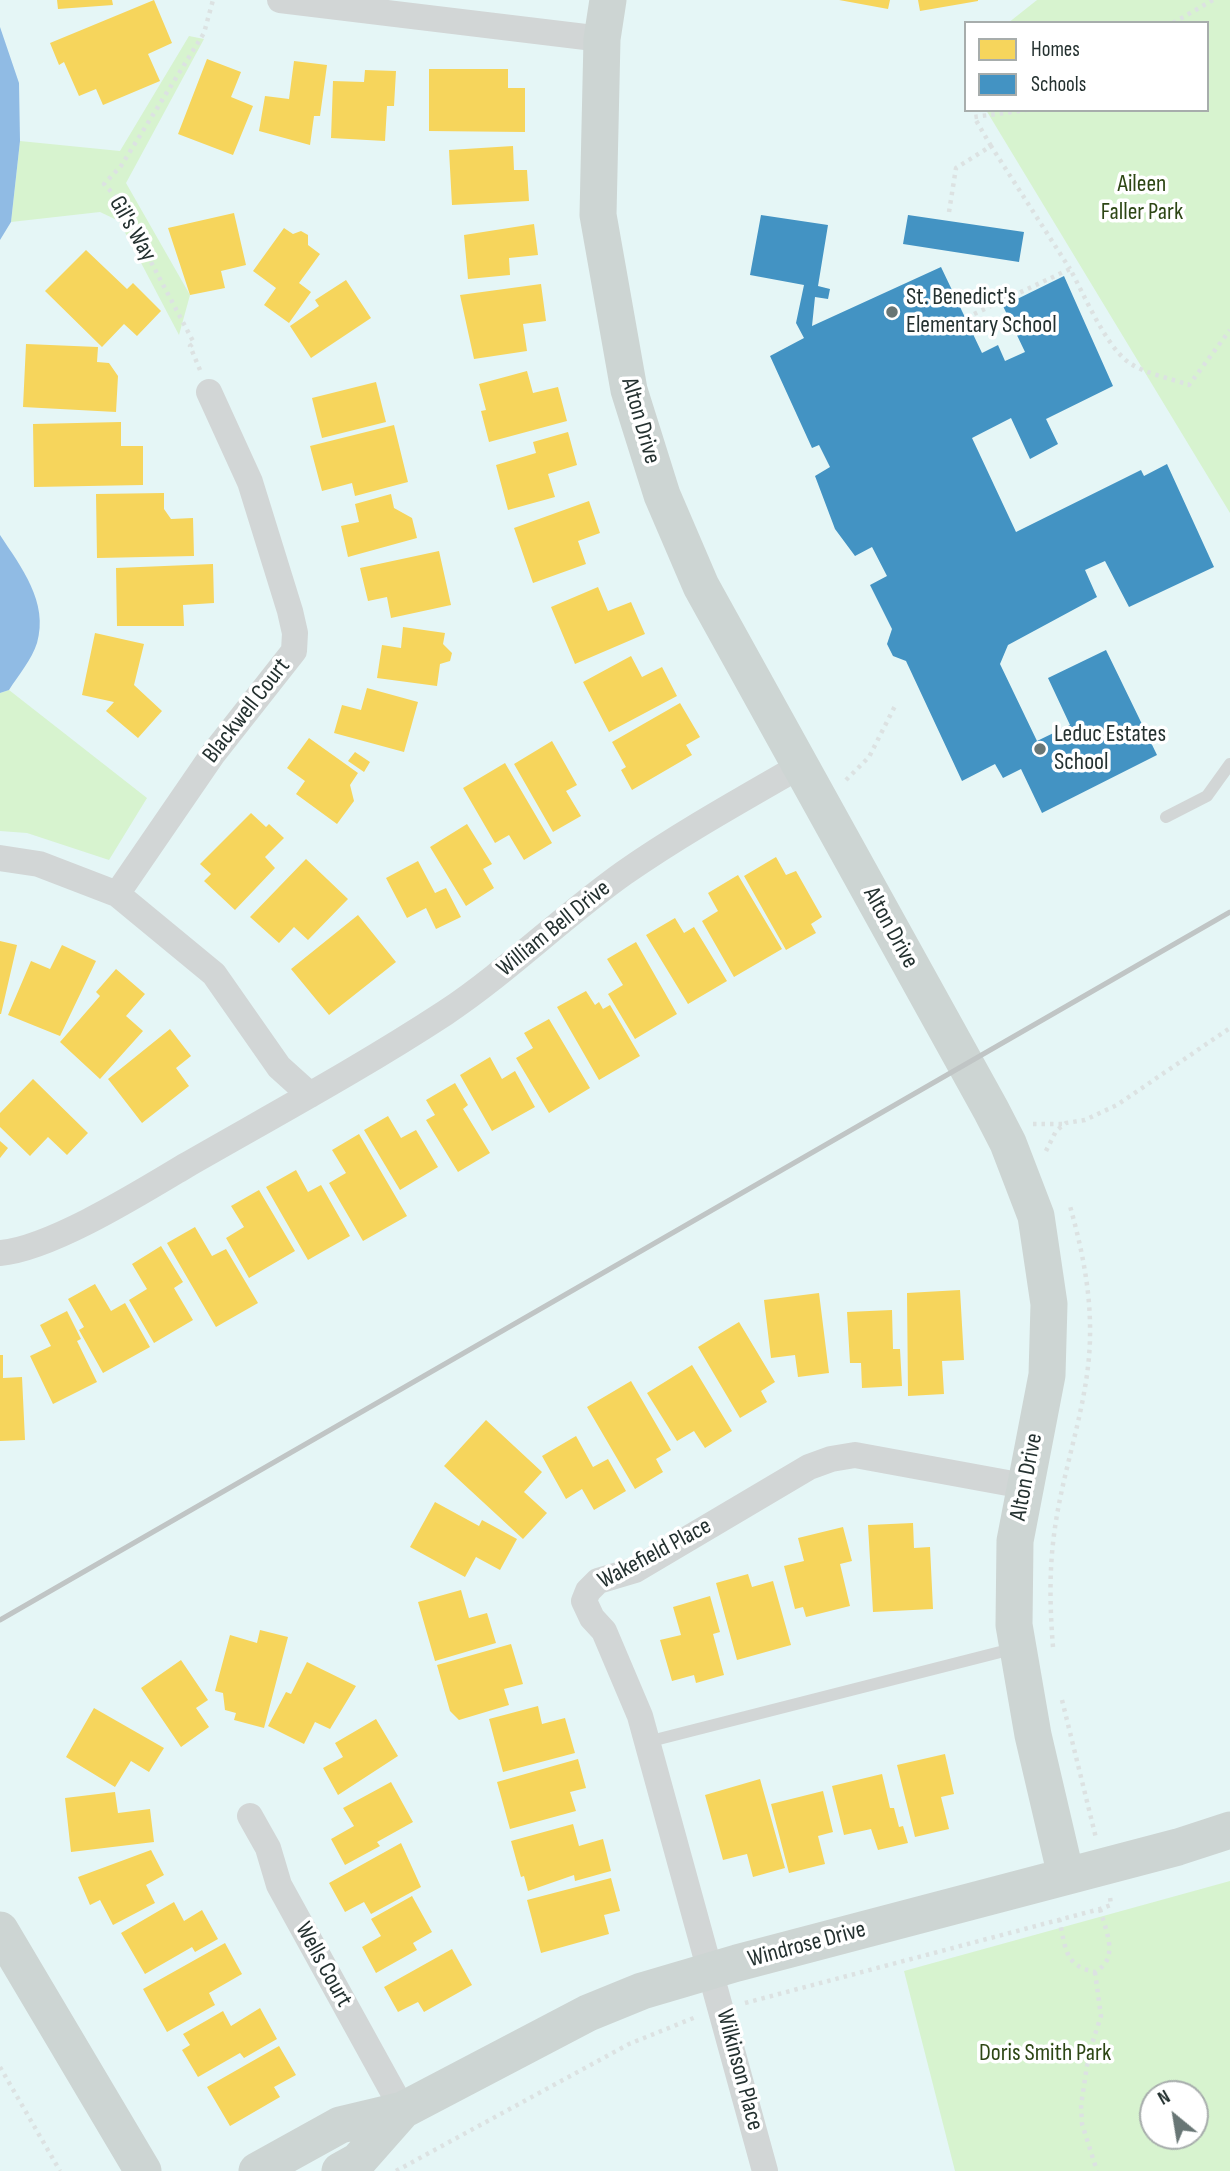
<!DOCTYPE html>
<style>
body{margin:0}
#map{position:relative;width:1230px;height:2171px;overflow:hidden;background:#e5f6f6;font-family:"Sofia Sans Condensed",sans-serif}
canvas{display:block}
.legend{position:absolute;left:964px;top:21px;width:245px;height:91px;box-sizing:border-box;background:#fff;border:2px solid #a7adac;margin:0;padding:9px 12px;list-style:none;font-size:21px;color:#243130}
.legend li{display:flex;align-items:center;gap:14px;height:35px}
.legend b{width:35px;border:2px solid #a7adac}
.north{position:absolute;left:1139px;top:2080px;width:70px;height:70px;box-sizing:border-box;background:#fff;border:2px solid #a7adac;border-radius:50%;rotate:330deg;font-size:19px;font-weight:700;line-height:28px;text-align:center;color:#243130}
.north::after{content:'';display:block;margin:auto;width:24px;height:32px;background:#687675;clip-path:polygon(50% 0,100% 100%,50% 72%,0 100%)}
</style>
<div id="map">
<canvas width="1230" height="2171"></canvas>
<ul class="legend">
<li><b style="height:19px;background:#f6d55c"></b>Homes</li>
<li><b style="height:19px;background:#4393c3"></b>Schools</li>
</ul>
<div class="north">N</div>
</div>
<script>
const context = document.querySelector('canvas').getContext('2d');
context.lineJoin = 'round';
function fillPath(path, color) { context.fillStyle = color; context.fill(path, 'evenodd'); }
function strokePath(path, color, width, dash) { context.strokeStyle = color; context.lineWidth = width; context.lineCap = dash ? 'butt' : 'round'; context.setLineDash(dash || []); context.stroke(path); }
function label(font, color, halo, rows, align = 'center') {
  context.font = font + ' "Sofia Sans Condensed",sans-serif'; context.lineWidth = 7; context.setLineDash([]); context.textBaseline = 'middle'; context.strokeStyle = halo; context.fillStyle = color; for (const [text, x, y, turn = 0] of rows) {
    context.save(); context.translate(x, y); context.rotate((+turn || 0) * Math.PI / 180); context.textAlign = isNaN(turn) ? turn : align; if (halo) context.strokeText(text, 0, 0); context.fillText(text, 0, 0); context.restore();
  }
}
fillPath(new Path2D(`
 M1037,0H1230V513L986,110H1207V23H1008Z
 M189,36L204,39L126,183L190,295L179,335L119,221L100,212L11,222L20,141L120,151Z
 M9,690L147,798L109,860L27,833L0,831V693Z
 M1230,1881V2171H955L904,1971ZM1153,2094H1195V2136H1153Z`), '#d7f3cf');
fillPath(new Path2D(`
 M0,27L19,83L20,141L11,222L0,240Z
 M0,535C21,567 49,602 37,643C32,659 18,676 9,690L0,693Z`), '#90bbe4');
fillPath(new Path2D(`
 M57,0H112L113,5L58,9Z
 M154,0L172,43L148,54L160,81L103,105L96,89L79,96L64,62L59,65L50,43Z
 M839,0H890L888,9Z
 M918,0H978V1L920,11Z
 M207,59L241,72L231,97L253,106L233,155L178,134Z
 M294,61L327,65L320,116H314L310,145L259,131L265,96L289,99Z
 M429,69H508V88H525V132L429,131Z
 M365,70L396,71L394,106H387L385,141L331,138L333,81L364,82Z
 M513,146L514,170H527L529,201L452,205L449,150Z
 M234,213L246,265L221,271L225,288L190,295L168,228Z
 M534,224L538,255L509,258L510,275L468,279L464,235Z
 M284,228L293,234L301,231L308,235V245L320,254L299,283L311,292L289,323L264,305L276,288L253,271Z
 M86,250L127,289L133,283L161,311L137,336L124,324L102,347L45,291Z
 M346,280L371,318L311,358L290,326L319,306L315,300Z
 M541,284L546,321L523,324L527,351L474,359L460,295Z
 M26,344L98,347L97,362L109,363L118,376L116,412L23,407Z
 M527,371L533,393L558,387L567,421L489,442L481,411L486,410L479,384Z
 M376,382L386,422L322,438L312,398Z
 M121,422V446H143V485L34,487L33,424Z
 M394,425L408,482L355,496L352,483L322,491L310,446Z
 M568,432L577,465L548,474L555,497L508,510L496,465L536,453L533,442Z
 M164,493V509L171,519L193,518L194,556L97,558L96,494Z
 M391,494L394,508L412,518L417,538L348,557L341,526L359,522L355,504Z
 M589,501L600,533L578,541L586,564L533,583L514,528Z
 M439,551L451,605L391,618L387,597L368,601L360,568Z
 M213,564L214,603L183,605L184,626H117L116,568Z
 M598,587L608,611L631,602L645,634L575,664L551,607Z
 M403,627L445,633L443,644L452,653L450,661L440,664L437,686L377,678L382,645L401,648Z
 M95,633L144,644L134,685L162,711L138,738L106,711L114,702L82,695Z
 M631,656L642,677L662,667L677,696L609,732L583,682Z
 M367,688L418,702L404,752L334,733L342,705L361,710Z
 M680,703L700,737L686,745L692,755L632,790L621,770L626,767L612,742Z
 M309,738L358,773L350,785L354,801L337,824L296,794L305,781L287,768Z
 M552,741L577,785L566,791L581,816L553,832L514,764Z
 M355,752L370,762L364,772L348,761Z
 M505,763L552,843L524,860L509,835L495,843L463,788Z
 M251,813L266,827L269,824L284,838L265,857L275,868L235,910L204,881L211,874L200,864Z
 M467,824L492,864L483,869L494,888L466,906L430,847Z
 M776,857L786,875L796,871L822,917L811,924L816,933L786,950L744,876Z
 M306,859L348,899L308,940L294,927L279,943L250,917Z
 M418,861L435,893L446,888L461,917L436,929L426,908L407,918L386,878Z
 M738,875L782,949L734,977L702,921L718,911L708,893Z
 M358,915L396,962L329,1015L291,969Z
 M675,918L684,933L694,927L727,981L688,1004L646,935Z
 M0,941L17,945L1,1014H0Z
 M636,942L677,1014L635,1039L608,994L623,985L607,959Z
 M62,945L96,961L60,1036L8,1015L31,961L50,969Z
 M116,969L145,994L126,1016L143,1031L100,1079L60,1042L100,996L96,992Z
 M586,991L595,1005L599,1002L603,1009L610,1005L640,1056L599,1080L557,1007Z
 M549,1019L590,1088L549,1113L516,1058L533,1048L524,1033Z
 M170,1029L191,1056L176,1068L189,1086L142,1123L108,1079Z
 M490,1057L502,1079L515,1071L535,1107L492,1131L460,1075Z
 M33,1079L88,1133L67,1155L48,1137L30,1156L0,1127V1113Z
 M455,1083L468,1105L463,1109L490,1153L458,1172L426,1120L435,1115L426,1100Z
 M388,1116L401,1138L416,1130L438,1167L400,1190L364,1130Z
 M359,1134L407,1216L363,1241L329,1183L346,1173L332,1150Z
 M0,1141L8,1148L0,1158Z
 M296,1170L308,1192L321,1185L350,1236L308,1260L266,1187Z
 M259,1190L295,1251L249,1278L226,1238L244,1227L231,1206Z
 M195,1227L212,1256L226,1249L258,1303L216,1327L167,1243Z
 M161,1246L183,1282L174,1288L193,1320L154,1343L129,1300L147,1289L132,1264Z
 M95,1284L111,1311L125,1303L150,1347L103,1373L79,1330L84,1327L68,1299Z
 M960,1290L964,1360L942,1361L944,1394L908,1396L907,1293Z
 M819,1293L829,1373L798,1377L795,1355L771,1358L764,1300Z
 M892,1310L893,1349H900L902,1386L862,1388L861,1363H850L847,1312Z
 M67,1311L81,1339L77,1341L97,1382L53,1404L30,1356L51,1346L40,1325Z
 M739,1322L775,1382L761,1391L767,1402L740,1418L698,1347Z
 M0,1355H3V1378L22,1377L25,1440L0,1441Z
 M692,1365L732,1431L705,1448L694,1431L677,1441L647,1393Z
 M631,1381L671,1450L656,1459L663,1472L635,1489L587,1407Z
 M486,1420L542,1472L524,1492L547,1513L523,1539L444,1466Z
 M576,1436L593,1467L608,1459L626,1491L594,1510L582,1489L566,1499L542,1456Z
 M435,1502L479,1526L482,1520L517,1539L500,1570L476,1557L465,1577L410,1547Z
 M913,1523L914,1548L930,1547L933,1609L873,1612L868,1525Z
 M843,1527L852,1561L840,1564L850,1606L806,1617L803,1607L795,1609L784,1566L804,1561L798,1538Z
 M748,1574L752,1587L773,1581L791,1645L737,1660L716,1583Z
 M461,1590L469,1618L487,1613L496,1643L435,1661L418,1602Z
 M710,1596L720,1632L713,1634L724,1675L696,1683L694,1675L672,1681L660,1640L681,1635L673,1607Z
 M260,1630L288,1637L264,1728L234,1720L236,1713L225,1710L223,1693L215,1691L230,1635L257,1643Z
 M511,1644L523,1684L504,1689L509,1705L459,1720L450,1711L437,1665Z
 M181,1660L208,1700L196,1708L209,1727L181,1747L141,1688Z
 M307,1662L356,1686L330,1729L315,1722L304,1744L268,1726L286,1692L291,1694Z
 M538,1706L542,1724L565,1718L575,1753L503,1772L489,1719Z
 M94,1708L164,1748L149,1772L131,1761L115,1787L66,1757Z
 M376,1719L398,1756L338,1795L323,1768L343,1757L335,1743Z
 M945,1754L954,1794L941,1797L949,1829L915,1837L897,1765Z
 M578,1759L586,1788L570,1792L576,1811L510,1829L497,1782Z
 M882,1774L890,1808H894L899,1827L903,1826L908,1843L878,1850L871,1829L844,1835L832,1786Z
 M760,1779L785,1868L753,1877L747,1854L723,1860L705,1795Z
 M391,1782L413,1822L377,1842L380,1846L345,1865L331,1839L354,1826L343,1808Z
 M823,1791L833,1832L818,1836L825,1864L789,1873L771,1804Z
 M115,1792L118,1813L150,1809L154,1842L71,1852L65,1798Z
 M573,1824L579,1846L603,1839L611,1871L575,1881L574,1875L528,1891L524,1876L521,1877L511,1841Z
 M401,1843L421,1887L371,1914L364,1902L345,1912L329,1883Z
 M151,1850L164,1875L146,1885L155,1903L113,1925L100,1900L90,1905L78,1877Z
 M611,1878L620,1911L604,1915L609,1934L541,1953L527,1900Z
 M412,1896L432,1932L413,1943L417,1950L376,1973L362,1947L381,1936L371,1919Z
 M174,1902L184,1921L202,1910L218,1939L195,1952L192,1947L145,1974L121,1933Z
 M225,1943L242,1974L209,1993L215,2005L167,2032L143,1989Z
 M452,1949L472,1985L424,2012L418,2002L398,2012L384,1987Z
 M260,2008L277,2039L244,2058L240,2053L198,2077L182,2050L190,2045L183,2034L223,2011L231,2026Z
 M279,2046L296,2075L274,2087L280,2097L230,2126L207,2087Z`), '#f6d55c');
fillPath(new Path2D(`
 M761,215L828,225L818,286L830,289L828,299L815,297L812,326L941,267L982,353L998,345L1005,361L1025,352L1003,306L1064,276L1113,386L1046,419L1058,444L1030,459L1011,418L972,438L1016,532L1141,470L1144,476L1167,464L1214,567L1129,607L1105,561L1085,570L1097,597L1008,645L1000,664L1037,741L1070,725L1048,678L1106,650L1157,755L1042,813L1021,769L1003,778L995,764L962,781L906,661L893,656L887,644L892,629L870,585L887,576L872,547L855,556L835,529L815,476L830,467L819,445L812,448L770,356L804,338L796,323L804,285L750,275Z
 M908,215L1024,232L1019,262L903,244Z`), '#4393c3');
strokePath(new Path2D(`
 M1173,23L1213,0
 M991,146L974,117L1027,110
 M949,212L956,168L991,146L1070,269
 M974,314L1070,269C1085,296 1104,343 1128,362C1145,374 1170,378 1189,385L1230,330
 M200,370L190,346L194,343L117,198L104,184L121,166L204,33L213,0
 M846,780L869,757L895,706
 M1033,1124H1063
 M1046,1151L1056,1131L1066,1123L1085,1120L1117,1105L1230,1028
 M1053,1647C1050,1610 1049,1572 1054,1535C1062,1469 1089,1404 1090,1337C1091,1292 1082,1249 1070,1206
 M1062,1700L1096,1838
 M1059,1919C1066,1946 1063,1966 1095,1972C1120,1958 1106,1932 1100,1909
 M1095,1972L1101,2016L1089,2053L1081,2105L1082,2124L1097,2171
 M745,2003L1100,1909L1111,1905L1110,1897
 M0,2067L60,2171
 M396,2171L629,2044L696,2017`), '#dce2e2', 4.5, [3.5, 5]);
strokePath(new Path2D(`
 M1166,817L1207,796L1230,764
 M647,1742L1016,1648`), '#d2d6d6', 12);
strokePath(new Path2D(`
 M280,0L602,39
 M0,858L39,864L117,894L214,974L279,1067L310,1095
 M117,894L213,754L294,651L295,633L290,611L250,482L209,392
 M0,1253C50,1249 140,1193 185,1166C272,1116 361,1068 445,1013C508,971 562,917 624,873C680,834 741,800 800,766
 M250,1816L268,1848L279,1885L403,2110
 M765,2171L640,1716L604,1631L592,1618L584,1601L588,1591L598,1581L635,1570L809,1467L831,1459L855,1455L1024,1486`), '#d2d6d6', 26);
strokePath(new Path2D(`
 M608,0L602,39L598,215L629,390L662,495L701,586L991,1110L1008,1143L1036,1216L1049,1304L1047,1375L1015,1541L1014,1625L1033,1735L1066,1876
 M0,1930L143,2171
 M257,2171L340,2125L403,2110L588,2013L642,1991L737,1963L1178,1847L1230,1830
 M340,2171L358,2161L403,2110`), '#cdd5d3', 37);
strokePath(new Path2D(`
 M0,1620L1230,912`), '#c0c5c5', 5);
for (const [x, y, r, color] of [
 [892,312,7,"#687675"],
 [1040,749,7,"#687675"]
]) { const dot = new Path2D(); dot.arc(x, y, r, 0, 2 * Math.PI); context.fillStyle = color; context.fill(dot); strokePath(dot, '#fff', 2.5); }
label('24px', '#2d4614', '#fff', [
 ["Aileen",1142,185],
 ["Faller Park",1142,213],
 ["Doris Smith Park",1045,2054]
]);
label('24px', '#243130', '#fff', [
 ["Gil's Way",132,229,60],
 ["Alton Drive",640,421,74],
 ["Blackwell Court",247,711,-52],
 ["Alton Drive",890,928,61],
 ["William Bell Drive",554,929,-39],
 ["Alton Drive",1027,1477,-79],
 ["Wakefield Place",655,1554,-28],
 ["Windrose Drive",807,1945,-15],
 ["Wells Court",323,1965,61],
 ["Wilkinson Place",739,2070,75]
]);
label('24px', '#243130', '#fff', [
 ["St. Benedict's",906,298],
 ["Elementary School",906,326],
 ["Leduc Estates",1054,735],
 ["School",1054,763]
], 'left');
</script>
